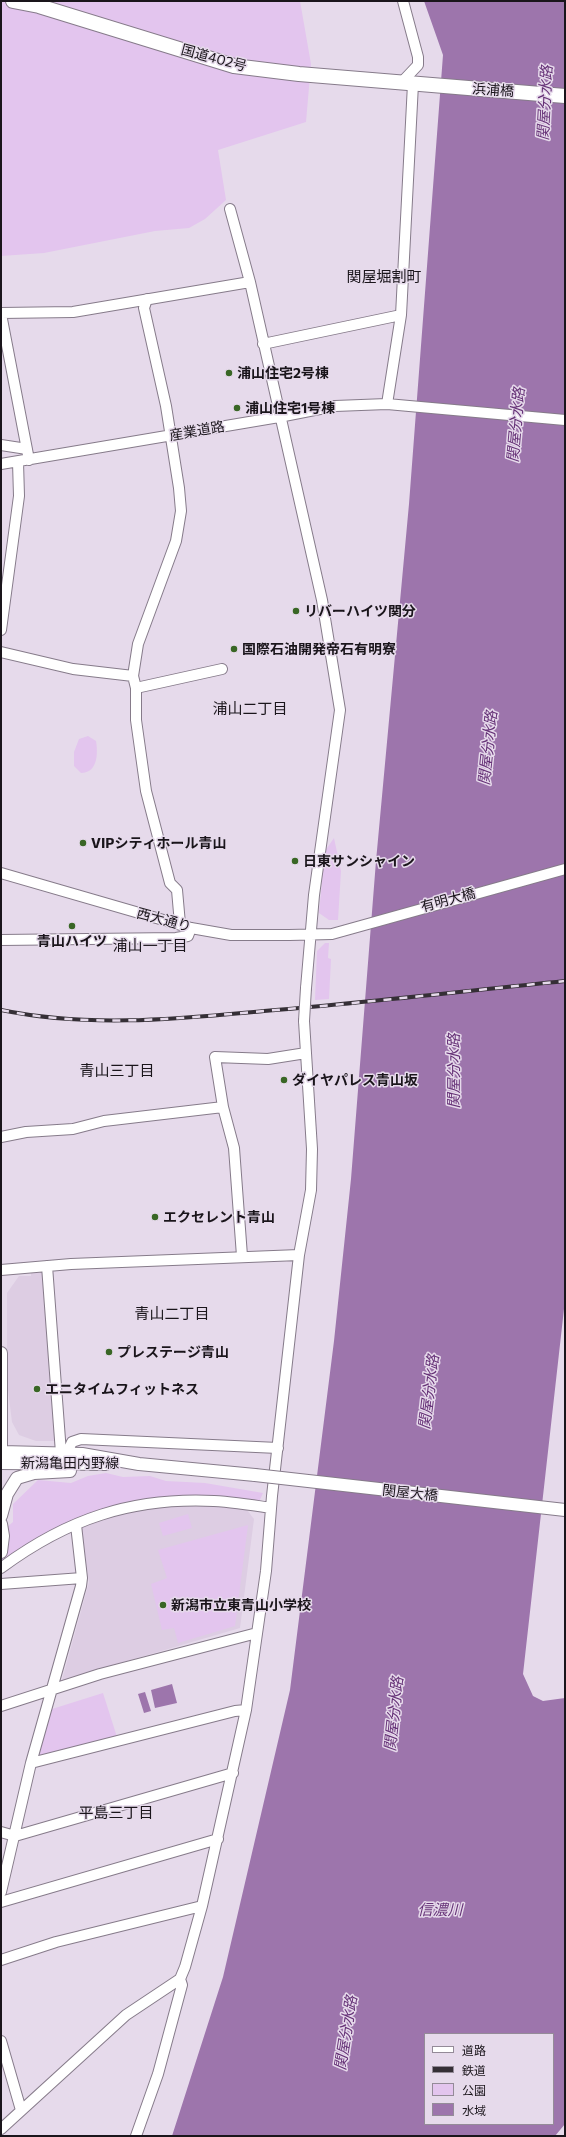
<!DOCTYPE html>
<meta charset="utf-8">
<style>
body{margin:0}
#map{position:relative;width:566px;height:2137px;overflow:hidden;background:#e6daeb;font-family:Commissioner,"Noto Sans JP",sans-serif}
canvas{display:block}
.frame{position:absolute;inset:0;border:2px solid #1a151b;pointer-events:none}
.legend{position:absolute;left:424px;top:2033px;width:130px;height:92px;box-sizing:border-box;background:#e6daeb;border:1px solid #948b98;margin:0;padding:5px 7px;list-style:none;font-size:12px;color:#1a151b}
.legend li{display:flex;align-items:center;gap:8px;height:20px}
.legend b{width:20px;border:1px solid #948b98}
</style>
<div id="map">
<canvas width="566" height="2137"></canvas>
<div class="frame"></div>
<ul class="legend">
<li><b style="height:5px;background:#fff"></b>道路</li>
<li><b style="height:5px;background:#352f36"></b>鉄道</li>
<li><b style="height:11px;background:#e3c5ee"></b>公園</li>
<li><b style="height:11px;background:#9d75ac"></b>水域</li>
</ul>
</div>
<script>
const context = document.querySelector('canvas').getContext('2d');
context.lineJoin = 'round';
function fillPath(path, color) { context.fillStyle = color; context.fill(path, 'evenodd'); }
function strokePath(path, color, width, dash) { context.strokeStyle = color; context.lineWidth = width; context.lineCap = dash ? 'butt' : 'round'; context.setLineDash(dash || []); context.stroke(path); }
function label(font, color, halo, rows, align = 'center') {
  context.font = font + ' Commissioner,"Noto Sans JP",sans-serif'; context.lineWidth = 3; context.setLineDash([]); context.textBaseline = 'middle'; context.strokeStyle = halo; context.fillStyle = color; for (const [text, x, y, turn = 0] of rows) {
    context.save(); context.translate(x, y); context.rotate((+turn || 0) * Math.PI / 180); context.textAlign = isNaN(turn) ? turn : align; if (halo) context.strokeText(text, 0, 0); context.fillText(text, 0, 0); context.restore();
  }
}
fillPath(new Path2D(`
 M31,1273H43L56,1441H36L19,1435L12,1422L7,1382V1293L19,1276H31Z
 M168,1506H211L247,1510L254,1519L240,1628L62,1680L89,1582L81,1528L120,1514Z`), '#ddcde3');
fillPath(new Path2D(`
 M1,1H300L311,64L306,122L218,150L226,200L205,219L189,228L155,231L44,253L1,256Z
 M88,736L96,741C98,753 98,773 81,773L74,766V752L79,739Z
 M334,838L341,871L338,920H329L319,913L325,851Z
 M325,943H329L328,958L331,959L329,999L315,1000L317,951Z
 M106,1473L123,1477L150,1476L166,1481L205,1483L263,1493L258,1504L215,1500L98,1513L1,1568V1532L13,1522V1504L38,1480L71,1483L88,1476Z
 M188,1514L192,1528L163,1536L159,1523Z
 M248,1525L235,1626L178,1643L174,1628L162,1630L151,1584L167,1578L158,1550Z
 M103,1693L117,1737L37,1758L52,1709Z`), '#e3c5ee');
fillPath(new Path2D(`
 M424,1H565V1300L523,1674L533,1696L543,1701L565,1698V2124L555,2136H172L223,1977L290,1690L334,1341L351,1179L376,861L409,504L443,55ZM425,2034H553V2124H425Z
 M172,1684L177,1703L155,1708L151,1690Z
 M145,1692L151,1711L144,1713L138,1694Z`), '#9d75ac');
const minor = new Path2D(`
 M401,83L418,65V57L403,1
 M230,209L250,282L322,600L340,710L314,895L306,988
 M147,299L144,308L166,406L179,488L181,511L176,541L138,644L133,676L136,688V720L146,791L170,883L177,890L180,924
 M1,313L73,312L250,282
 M1,314L29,460
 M263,344L401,315
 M387,404L401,315L413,84
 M1,445L27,449
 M1,464L279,417L335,406L387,404L565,420
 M1,630L19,496L18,462
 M1,652L73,669L133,676
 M136,688L222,669
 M1,873L191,928L231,935H289L332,934L565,869
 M1,940L176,938L188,936L191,928
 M1,1137L26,1132L73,1129L104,1121L223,1107
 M242,1256L234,1148L223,1107L215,1057L268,1059L306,1053
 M47,1266L61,1453
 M1,1270L71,1264L299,1255
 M67,1453L72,1442L81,1439L278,1448
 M1,1568C67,1519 132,1497 214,1501C233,1502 252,1505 271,1508
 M1,1584L82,1578
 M1,1706L100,1674L257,1633
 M31,1763L235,1711L246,1710
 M1,1832L15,1836L233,1773
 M1,1892L31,1763L81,1586L82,1578L76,1525
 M1,1902L218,1839
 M1,1960L56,1942L202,1906
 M1,2041L21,2110
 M1,2129L126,2015L180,1979L185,1967L202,1906L246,1710L266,1571L272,1496L299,1255L311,1190L312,1149L304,1021
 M136,2136L158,2074L182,1985L180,1979`);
const major = new Path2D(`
 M1,1353V1454
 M2,1452L82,1454L139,1464L255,1475
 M1,1463L106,1464
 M1,1516L7,1494L17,1478L34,1473L70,1471
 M1,1524L3,1536L1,1552`);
const highway = new Path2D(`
 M13,1L39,6L234,66L299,74L565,96`);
strokePath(minor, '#867b8a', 12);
strokePath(major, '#867b8a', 14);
strokePath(highway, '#867b8a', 16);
strokePath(minor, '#fff', 10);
strokePath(major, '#fff', 12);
strokePath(highway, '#fff', 14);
const rail = new Path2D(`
 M1,1010C89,1028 176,1019 264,1011C364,1003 465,991 565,981`);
strokePath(rail, '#352f36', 4);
strokePath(rail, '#e6daeb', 2.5, [8]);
const minorBridge = new Path2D(`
 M304,1021L306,988`);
const majorBridge = new Path2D(`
 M255,1475L565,1510`);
strokePath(minorBridge, '#867b8a', 12, []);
strokePath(majorBridge, '#867b8a', 14, []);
strokePath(minorBridge, '#fff', 10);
strokePath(majorBridge, '#fff', 12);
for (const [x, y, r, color] of [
 [229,373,4,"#396625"],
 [237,408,4,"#396625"],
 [296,611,4,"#396625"],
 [234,649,4,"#396625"],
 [83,843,4,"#396625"],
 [295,861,4,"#396625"],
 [72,926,4,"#396625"],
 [284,1080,4,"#396625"],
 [155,1217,4,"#396625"],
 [109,1352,4,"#396625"],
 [37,1389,4,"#396625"],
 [163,1605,4,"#396625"]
]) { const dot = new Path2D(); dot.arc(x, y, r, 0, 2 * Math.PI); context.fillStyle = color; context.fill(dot); strokePath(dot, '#e6daeb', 1.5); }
label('14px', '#1a151b', '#e6daeb', [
 ["国道402号",214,58,15],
 ["浜浦橋",493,90,4],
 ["産業道路",197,431,-10],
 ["有明大橋",448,900,-15],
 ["西大通り",164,920,15],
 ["新潟亀田内野線",70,1463],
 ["関屋大橋",410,1493,6]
]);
label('bold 14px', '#1a151b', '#e6daeb', [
 ["浦山住宅2号棟",237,373],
 ["浦山住宅1号棟",245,408],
 ["リバーハイツ関分",304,611],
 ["国際石油開発帝石有明寮",242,649],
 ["VIPシティホール青山",91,843],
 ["日東サンシャイン",303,861],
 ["青山ハイツ",72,941,"center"],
 ["ダイヤパレス青山坂",292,1080],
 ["エクセレント青山",163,1217],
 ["プレステージ青山",117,1352],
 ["エニタイムフィットネス",45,1389],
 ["新潟市立東青山小学校",171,1605]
], 'left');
label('italic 15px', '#663277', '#e6daeb', [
 ["関屋分水路",545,103,-87],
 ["関屋分水路",516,425,-85],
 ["関屋分水路",488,748,-84],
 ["関屋分水路",454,1071,-90],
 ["関屋分水路",429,1392,-83],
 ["関屋分水路",394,1714,-84],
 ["信濃川",440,1910],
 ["関屋分水路",346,2033,-81]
]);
label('15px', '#1a151b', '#e6daeb', [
 ["関屋堀割町",384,277],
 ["浦山二丁目",250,709],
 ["浦山一丁目",150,946],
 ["青山三丁目",117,1071],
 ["青山二丁目",172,1314],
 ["平島三丁目",116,1813]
]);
</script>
